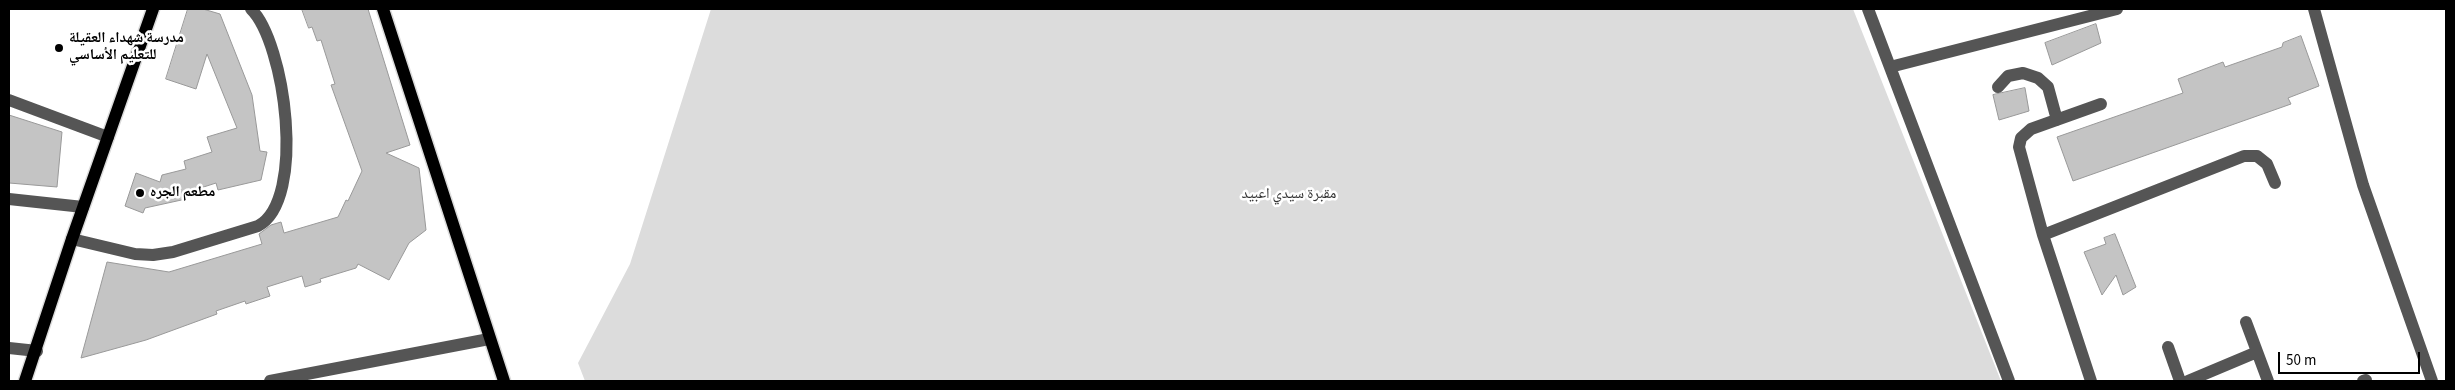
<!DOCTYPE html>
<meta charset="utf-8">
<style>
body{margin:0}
#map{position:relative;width:2455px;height:390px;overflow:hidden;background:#fff;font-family:"Source Sans 3",sans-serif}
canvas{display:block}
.frame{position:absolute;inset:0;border:10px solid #000;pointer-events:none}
.scale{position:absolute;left:2278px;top:352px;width:142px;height:22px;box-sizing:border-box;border:2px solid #000;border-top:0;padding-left:6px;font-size:15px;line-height:18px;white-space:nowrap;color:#000;-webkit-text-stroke:4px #fff;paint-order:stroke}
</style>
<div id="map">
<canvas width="2455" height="390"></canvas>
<div class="frame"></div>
<div class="scale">50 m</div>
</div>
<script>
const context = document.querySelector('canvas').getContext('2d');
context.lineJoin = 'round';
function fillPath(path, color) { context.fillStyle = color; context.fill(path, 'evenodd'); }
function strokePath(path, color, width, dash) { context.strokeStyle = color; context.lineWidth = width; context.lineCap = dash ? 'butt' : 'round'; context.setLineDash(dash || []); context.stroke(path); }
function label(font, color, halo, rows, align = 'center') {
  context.font = font + ' "Source Sans 3","Noto Naskh Arabic",sans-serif'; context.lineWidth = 5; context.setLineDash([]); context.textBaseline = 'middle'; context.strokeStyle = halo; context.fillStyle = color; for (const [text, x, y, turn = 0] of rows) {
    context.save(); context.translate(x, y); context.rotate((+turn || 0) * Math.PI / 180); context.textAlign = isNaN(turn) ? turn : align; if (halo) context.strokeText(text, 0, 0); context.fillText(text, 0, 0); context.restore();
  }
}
fillPath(new Path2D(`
 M711,9H1853L2001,381H585L578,363L630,264Z`), '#dcdcdc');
const building = new Path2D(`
 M188,9H203L220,14L252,95L260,151L267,152L261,180L218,190L216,183L185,193L186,199L145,208L143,213L125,206L136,173L160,182L162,175L186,169L184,161L212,152L207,137L237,128L207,54L196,89L166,79Z
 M302,9H368L410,145L386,153L419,168L426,230L409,243L389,280L358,264L356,268L320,279L321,282L305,287L302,276L267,287L270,296L246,304L245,301L216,311L217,314L146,340L81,358L107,262L169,272L262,244L259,234L271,225L281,222L284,233L338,217L346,200L348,201L362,171L331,85L335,84L321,40L317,41L312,27L309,28Z
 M2096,24L2101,43L2052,65L2045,43Z
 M2301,36L2319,86L2288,98L2291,104L2073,181L2057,137L2183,93L2178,79L2223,62L2225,67L2282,47L2283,43Z
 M2025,88L2029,111L1999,120L1993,95Z
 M9,115L62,132L57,187L9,183Z
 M2115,234L2136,287L2123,295L2116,275L2102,295L2084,252L2106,244L2104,238Z`);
fillPath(building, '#c4c4c4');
strokePath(building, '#999', 1);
const major = new Path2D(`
 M383,9L504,381
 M25,381L72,239L153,9`);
strokePath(major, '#dbdbdb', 15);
strokePath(new Path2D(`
 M1868,9L2009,381
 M2314,9L2363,185L2432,381
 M1890,67L2117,9
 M1998,87L2008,76L2023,73L2038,78L2048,87L2057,120
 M9,100L108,137
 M9,199L83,207
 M2043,235L2244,156H2257L2267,164L2275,183
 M72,239L135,254L153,255L173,252L258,226C307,200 285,42 251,9
 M2246,322L2268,381
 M2168,347L2180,381
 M9,348L37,351
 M270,381L489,339
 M2091,381L2043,235L2019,147L2021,138L2031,129L2101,104
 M2188,381L2257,352
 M2363,381L2366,380`), '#555', 12);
strokePath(major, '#000', 12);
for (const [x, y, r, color] of [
 [59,48,5,"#000"],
 [140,193,5,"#000"]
]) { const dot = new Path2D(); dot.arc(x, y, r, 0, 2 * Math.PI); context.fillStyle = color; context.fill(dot); strokePath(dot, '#fff', 2); }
label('bold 15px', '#000', '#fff', [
 ["مدرسة شهداء العقيلة",69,39],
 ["للتعليم الأساسي",69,56],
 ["مطعم الجره",150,193]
], 'left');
label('15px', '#333', '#fff', [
 ["مقبرة سيدي اعبيد",1289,195]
]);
</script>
